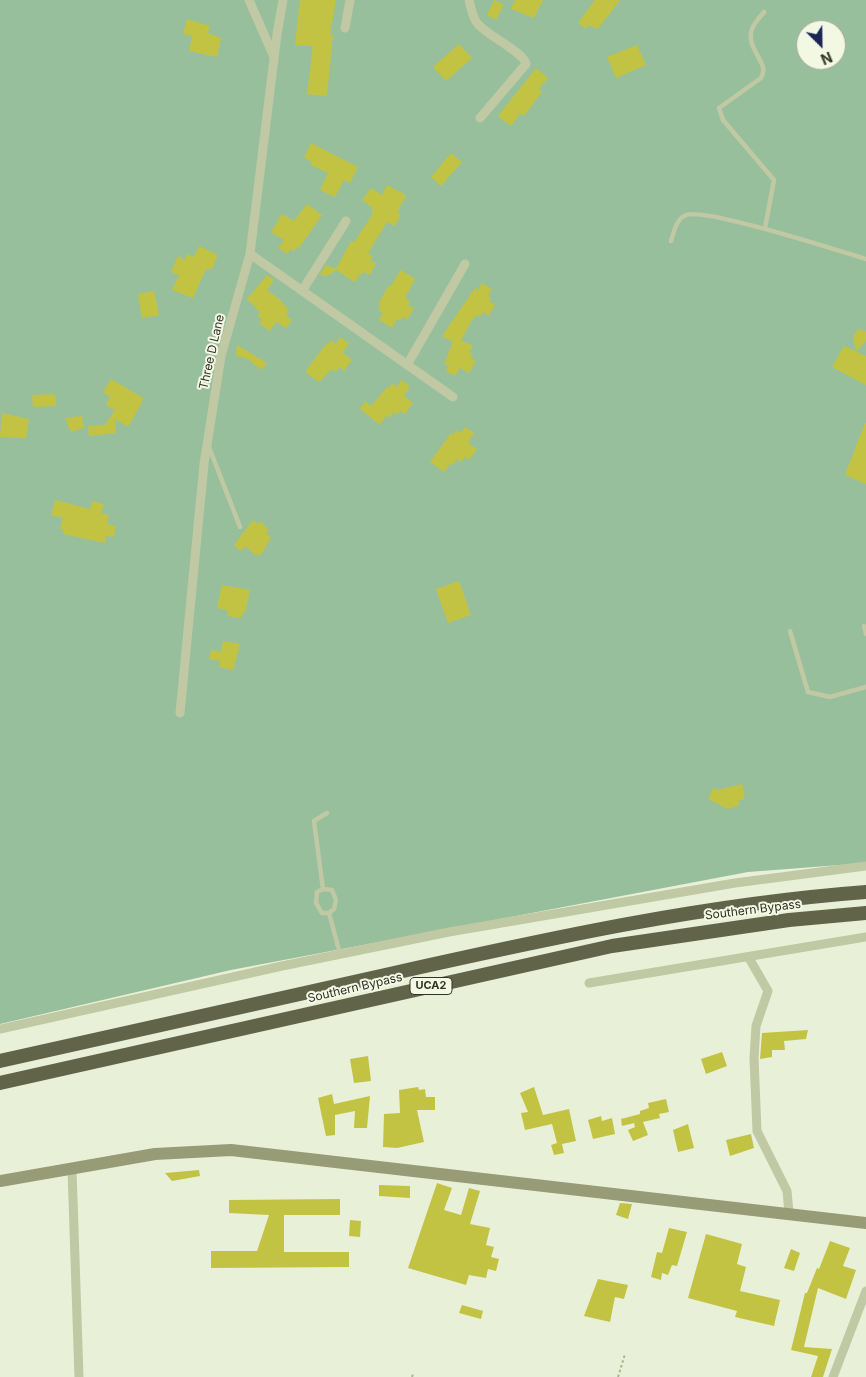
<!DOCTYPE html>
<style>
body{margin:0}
#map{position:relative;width:866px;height:1377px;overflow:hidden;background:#e9f0d8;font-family:Inter,sans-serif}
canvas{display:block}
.north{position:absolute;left:796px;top:20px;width:50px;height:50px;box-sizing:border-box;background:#f2f8e4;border:1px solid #a5a998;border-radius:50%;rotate:157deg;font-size:14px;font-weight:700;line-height:20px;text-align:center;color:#323326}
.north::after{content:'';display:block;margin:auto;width:18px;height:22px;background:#1c2654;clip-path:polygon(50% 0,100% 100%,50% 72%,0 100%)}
</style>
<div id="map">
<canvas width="866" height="1377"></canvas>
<div class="north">N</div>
</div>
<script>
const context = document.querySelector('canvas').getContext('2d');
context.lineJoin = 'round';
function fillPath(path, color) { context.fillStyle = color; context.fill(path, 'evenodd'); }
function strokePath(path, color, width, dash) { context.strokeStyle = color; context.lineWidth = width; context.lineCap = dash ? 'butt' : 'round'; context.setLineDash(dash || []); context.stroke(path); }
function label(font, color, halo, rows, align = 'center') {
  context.font = font + ' Inter,sans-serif'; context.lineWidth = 4; context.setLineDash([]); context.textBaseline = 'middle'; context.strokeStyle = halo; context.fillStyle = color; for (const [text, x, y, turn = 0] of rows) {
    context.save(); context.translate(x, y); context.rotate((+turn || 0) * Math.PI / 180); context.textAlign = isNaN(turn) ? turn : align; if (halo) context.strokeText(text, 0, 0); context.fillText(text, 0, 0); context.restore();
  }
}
fillPath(new Path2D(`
 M0,0H866V863L748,872L231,970L0,1024ZM806,30H836V60H806Z`), '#98bf9c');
fillPath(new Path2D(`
 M300,0H336L330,34L333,35L327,96L307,94L313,46L295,45Z
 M494,0L504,4L496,20L487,15Z
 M515,0H543L534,18L511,9Z
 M595,0H620L598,29L588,25L586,29L578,23Z
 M187,19L210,26L208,33L221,38L217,57L189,51L192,36L183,34Z
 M459,44L472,58L446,81L433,67Z
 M637,45L646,65L616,78L607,57Z
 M536,68L548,78L539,89L542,92L524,116L521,113L511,126L498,116Z
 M311,143L358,167L350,183L344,180L335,197L320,190L328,173L311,165L312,162L304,158Z
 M451,153L462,162L441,186L431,177Z
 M387,185L406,195L397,213L401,214L395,226L387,222L368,253L373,256L370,260L376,263L370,275L364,272L362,275L360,274L355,282L336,270L328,276H322L320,274L326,265L336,269L351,241L354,242L373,214L371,213L373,208L362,200L371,188L382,195Z
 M307,204L322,215L299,248L297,247L294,251L290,249L288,254L278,248L284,240L271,232L282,214L294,221Z
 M199,246L218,255L212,269H206L193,298L172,290L179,275L171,272L178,256L185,260L187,254L194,257Z
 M401,270L415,279L405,298L410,301L408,305L414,308L407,320L402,317L400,321L397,319L392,328L379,320L383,313L378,311L381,306L378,305L388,286L390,287Z
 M267,275L274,280L267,290L279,299L289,310L286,315L292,320L286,328L276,322L270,331L259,323L262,319L257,316L260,312L247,299Z
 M482,283L492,289L488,296L491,298L490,302L495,305L488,316L483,312L480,317L476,315L471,322L461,340L473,346L469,352L473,354L471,358L476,361L469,373L460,368L455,376L446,371L449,366L444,364L453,342L442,336L475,288L478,290Z
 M154,291L159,315L142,318L138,294Z
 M859,329L866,331V341L856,351L853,336Z
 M340,337L349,343L343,353L352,360L344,371L339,367L336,372L332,369L319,382L305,372L326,344L328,345L331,340L336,344Z
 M237,345L267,363L262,370L246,358L236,356Z
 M844,346L866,356V385L832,367Z
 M111,379L143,398L141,404L128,427L115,419L116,433L89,436L88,426L105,425L115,410L106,405L110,397L103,392Z
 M401,380L410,386L404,396L413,403L405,414L400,411L397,415L393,412L389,418L386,416L380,425L360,409L365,401L371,406L387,387L389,388L392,383L397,387Z
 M55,394L56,406L33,407L32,395Z
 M2,413L29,419L26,438L0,437Z
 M82,416L84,428L71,432L65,418Z
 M865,423H866V484L845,475Z
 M465,427L474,433L468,443L477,449L469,460L465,457L461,462L457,459L453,465L451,463L444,472L430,462L451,433L453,435L456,430L461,433Z
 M55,500L90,509L92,501L104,504L101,513L109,515L107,524L116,526L114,537L106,536L105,543L63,534L64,530L60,529L63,518L51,515Z
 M253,520L257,524L260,521L269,530L266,533L271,538L260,556L258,554L256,556L246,546L241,551L234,545Z
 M459,581L471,615L448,623L436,589Z
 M222,585L250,590L245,613H242L241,618L227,616L228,610L217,608Z
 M223,641L240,644L233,670L219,667L220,661L209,659L211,650L221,652Z
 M742,784L745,795L743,796L744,799L738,801L740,805L728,809L708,799L713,788L717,790Z
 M808,1030L806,1039L784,1041L785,1050H772V1057L760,1059L762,1033Z
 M722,1052L727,1066L706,1074L701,1059Z
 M368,1056L371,1081L354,1083L350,1059Z
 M418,1087L419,1090L425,1089L426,1097H435V1110H417L424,1142L397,1148L383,1147L384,1114L400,1113L399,1090Z
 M534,1087L543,1115L569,1109L576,1141L562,1144L564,1153L554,1155L551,1145L557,1143L552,1124L525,1130L521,1113L528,1112L520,1093Z
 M332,1094L334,1104L370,1096L367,1128H354L355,1111L335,1115V1135L326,1136L318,1098Z
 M666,1099L669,1112L659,1114L660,1118L643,1122L648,1135L633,1141L628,1130L635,1127L634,1123L622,1126L621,1119L640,1114V1111L649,1108L648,1103Z
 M601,1116L602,1121L612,1118L615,1134L593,1139L588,1120Z
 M688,1124L694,1148L678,1152L673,1130Z
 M751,1134L754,1148L730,1156L726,1140Z
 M199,1170L200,1176L172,1181L165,1173Z
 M437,1183L452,1188L444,1210L461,1215L469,1188L480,1191L470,1224L490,1228L486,1245L494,1247L491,1257L499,1259L496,1271L488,1269L486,1278L469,1275L466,1285L408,1268Z
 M379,1185L410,1186V1198L379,1196Z
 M340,1199V1215H284V1252H349V1267L211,1268V1251H257L269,1215L229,1213V1200Z
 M620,1203L632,1204L628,1219L616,1215Z
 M350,1220L361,1221L360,1237L349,1236Z
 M669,1228L687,1232L677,1266L672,1265L668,1275L662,1273L661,1280L651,1277L657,1252L662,1253Z
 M706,1234L742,1244L737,1264L746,1267L740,1291L780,1300L774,1326L735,1317L737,1311L688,1298Z
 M830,1241L850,1248L843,1266L856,1270L846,1299L818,1288L804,1347L832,1349L823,1377H811L818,1356L791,1350L805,1293H807L817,1268L819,1269Z
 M791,1249L800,1253L794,1271L784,1268Z
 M598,1279L628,1285L624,1299L615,1297L610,1322L584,1316Z
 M462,1305L483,1311L481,1319L459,1313Z`), '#c3c343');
strokePath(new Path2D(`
 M412,1377L413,1374
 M618,1377L625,1354`), '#adb38f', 2, [2.5, 2.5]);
strokePath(new Path2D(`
 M764,12C760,17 754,23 752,29C745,50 771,63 761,78L719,108L723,120L774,180L765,228
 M671,241C674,232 676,219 686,215C704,207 840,251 866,259
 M209,447L240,527
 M864,626L866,634
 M790,631L808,692L830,697L866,687
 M327,813L314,821L323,889L332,890L336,900L334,909L329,913L340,954
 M323,889L317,892L316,903L322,913H329`), '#c0c8a4', 4.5);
strokePath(new Path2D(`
 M249,0L274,57
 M469,0C471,8 472,16 477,23C487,36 523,51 526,64L480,118
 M345,28L350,0
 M250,254L453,397
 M302,291L346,221
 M407,365L465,264
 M180,713L204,464L221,356L250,254L277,34L283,0
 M749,958L768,991L756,1026L754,1058L757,1131L787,1191L789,1213
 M589,983L866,937
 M0,1029L282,966L449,932L735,883L866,866
 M72,1170L79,1377
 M833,1377L866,1291`), '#c0c8a4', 9);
strokePath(new Path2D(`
 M0,1181L155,1154L231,1150L866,1223`), '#979b76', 12);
strokePath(new Path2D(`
 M0,1061C131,1032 263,1002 394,973C550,938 706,904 866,892
 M0,1083L612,946L789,920L866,913`), '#62644a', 14);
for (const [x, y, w] of [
 [431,986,42]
]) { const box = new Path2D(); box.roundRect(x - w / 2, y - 8.5, w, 17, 4); context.fillStyle = '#f2f8e4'; context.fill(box); strokePath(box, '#323326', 1); }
label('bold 11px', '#323326', null, [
 ["UCA2",431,986]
]);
label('12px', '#323326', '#f2f8e4', [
 ["Three D Lane",212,352,-77],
 ["Southern Bypass",753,910,-7],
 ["Southern Bypass",355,988,-13]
]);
</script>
